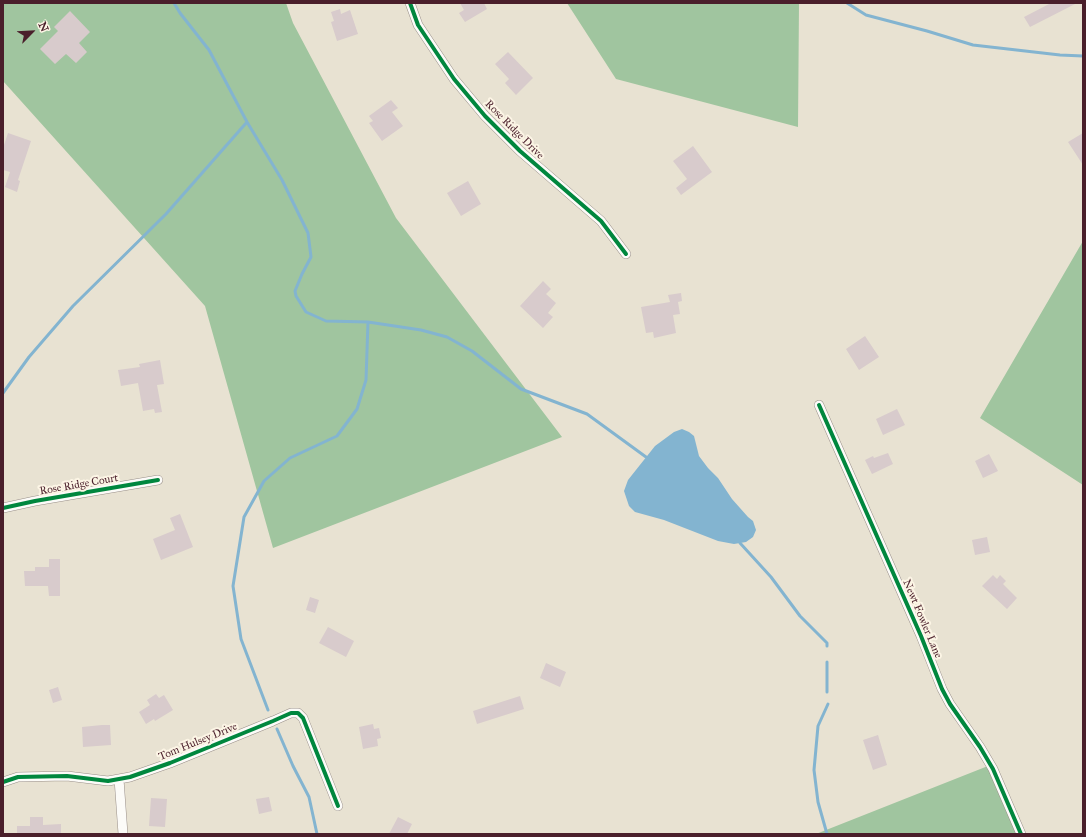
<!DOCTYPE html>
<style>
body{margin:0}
#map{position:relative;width:1086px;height:837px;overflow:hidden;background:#e8e2d2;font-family:"IM FELL Great Primer",serif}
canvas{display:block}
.frame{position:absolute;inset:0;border:4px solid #4a1f2b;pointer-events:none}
.north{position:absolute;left:12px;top:12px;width:40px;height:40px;-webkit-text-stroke:3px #fcf5e5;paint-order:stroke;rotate:66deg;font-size:11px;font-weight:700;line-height:16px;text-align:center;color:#4a1f2b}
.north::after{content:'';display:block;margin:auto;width:14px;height:18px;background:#4a1f2b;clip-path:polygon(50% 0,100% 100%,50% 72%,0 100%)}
</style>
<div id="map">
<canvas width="1086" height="837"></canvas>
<div class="frame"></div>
<div class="north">N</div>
</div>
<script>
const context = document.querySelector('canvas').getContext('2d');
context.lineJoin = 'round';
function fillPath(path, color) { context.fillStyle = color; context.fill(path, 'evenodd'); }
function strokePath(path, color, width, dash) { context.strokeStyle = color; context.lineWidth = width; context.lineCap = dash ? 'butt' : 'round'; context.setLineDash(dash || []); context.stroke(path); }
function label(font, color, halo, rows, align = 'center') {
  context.font = font + ' "IM FELL Great Primer",serif'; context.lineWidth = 4; context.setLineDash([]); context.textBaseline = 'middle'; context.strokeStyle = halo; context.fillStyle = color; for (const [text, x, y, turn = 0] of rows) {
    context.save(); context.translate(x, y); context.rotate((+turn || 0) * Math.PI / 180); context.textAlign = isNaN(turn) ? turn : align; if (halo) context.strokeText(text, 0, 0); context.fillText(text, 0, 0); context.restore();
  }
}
fillPath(new Path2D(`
 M3,3H286L293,23L396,218L562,437L273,548L205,306L3,81Z
 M567,3H799L798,127L616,79Z
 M1083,241V485L980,418Z
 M993,764L1025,834H816Z`), '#a0c59f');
fillPath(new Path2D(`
 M682,429L689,432L694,436L699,456L708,468L718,478L732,499L748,517L753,521L756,530L753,537L746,542L734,544L718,541L664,520L635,512L629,506L624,491L628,480L655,446L674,432Z`), '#83b4d0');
strokePath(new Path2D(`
 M174,3L180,13L209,50L247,122L282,180L308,233L311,257L302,274L295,291L296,296L306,312L326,321L368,322L421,330L447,337L472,351L521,389L587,414L646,457
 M847,3L866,15L927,31L973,45L1060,55L1083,56
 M3,393L29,357L73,306L166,214L247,122
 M740,543L771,577L800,616L827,643V646
 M827,692V662
 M268,710L241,639L233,586L244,517L264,481L290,458L337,436L357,409L366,380L368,322
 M277,729L293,766L309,797L317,834
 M827,834L818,802L814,770L818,726L828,704`), '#83b4d0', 3);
fillPath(new Path2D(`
 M460,3H484L487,9L465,22L459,13L464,10Z
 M1051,3H1077L1030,27L1024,17Z
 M340,9L341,14L350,10L358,34L337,41L331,22L334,21L331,12Z
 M70,11L90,32L79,43L87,52L76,63L66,54L55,64L40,49L58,31L54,27Z
 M508,52L533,78L516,95L505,83L509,79L495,64Z
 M391,100L398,108L392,112L403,126L382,141L369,123L373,121L369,116Z
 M8,133L31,141L18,180L20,181L17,192L5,187L10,172L3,170V148Z
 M1083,133V165L1068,142Z
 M693,146L712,172L681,195L676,188L687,179L673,161Z
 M468,181L481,204L461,216L447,193Z
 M543,281L551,289L546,294L556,303L548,313L553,317L543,328L520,306Z
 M681,293L682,301L678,302L680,314L673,315L676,333L654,338L653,332L646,333L641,307L670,302L668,295Z
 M865,336L879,357L859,370L846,349Z
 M160,360L164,384L157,385L162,412L155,413L154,409L143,411L138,383L121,386L118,370L140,367L139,364Z
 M897,409L905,425L883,435L876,419Z
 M888,453L893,464L872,474L865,460L873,456L874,458Z
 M989,454L998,471L983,478L975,461Z
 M180,514L193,547L161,560L153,539L175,530L170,518Z
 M987,537L990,552L975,555L972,540Z
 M49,559H60V596H49L48,586H25L24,571H35V567H49Z
 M993,575L997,579L1000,575L1006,581L1003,584L1017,598L1007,609L982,586Z
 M310,597L319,600L315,613L306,610Z
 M328,627L354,641L346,657L319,643Z
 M546,663L566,672L560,687L540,678Z
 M58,687L62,700L53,703L49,690Z
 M156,694L159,698L164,695L173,710L155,721L154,719L146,724L139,712L150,705L147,700Z
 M520,696L524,709L477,724L473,711Z
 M373,724L374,729L379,728L381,738L377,739L378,746L363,749L359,727Z
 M102,725H110L111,745L83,747L82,727Z
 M878,735L887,765L873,770L863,740Z
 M269,797L272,811L259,814L256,799Z
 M151,798L167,799L165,827L149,826Z
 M30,817H43V825L61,824V834H17V826H30Z
 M398,817L412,824L407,834H389Z`), '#d8cbcc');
const minor = new Path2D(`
 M410,3L418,25L454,79L485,116L520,151L601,221L626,254
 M819,405L921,636L942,689L950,704L980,747L993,769L1021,834
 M3,508L35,501L158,480
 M119,779L123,834
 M3,782L18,777L67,776L108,781L130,777L170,763L273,721L291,713H298L303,718L338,806`);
strokePath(minor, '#988e88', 10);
strokePath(minor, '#fcfbf8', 9);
strokePath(new Path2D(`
 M410,3L418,25L454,79L485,116L520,151L601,221L626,254
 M819,405L921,636L942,689L950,704L980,747L993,769L1021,834
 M3,508L35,501L158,480
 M3,782L18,777L67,776L108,781L130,777L170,763L273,721L291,713H298L303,718L338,806`), '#00873e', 4);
label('11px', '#4a1f2b', '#fcf5e5', [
 ["Rose Ridge Drive",514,130,45],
 ["Rose Ridge Court",79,485,-10],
 ["Newt Fowler Lane",922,619,67],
 ["Tom Hulsey Drive",198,742,-22]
]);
</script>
